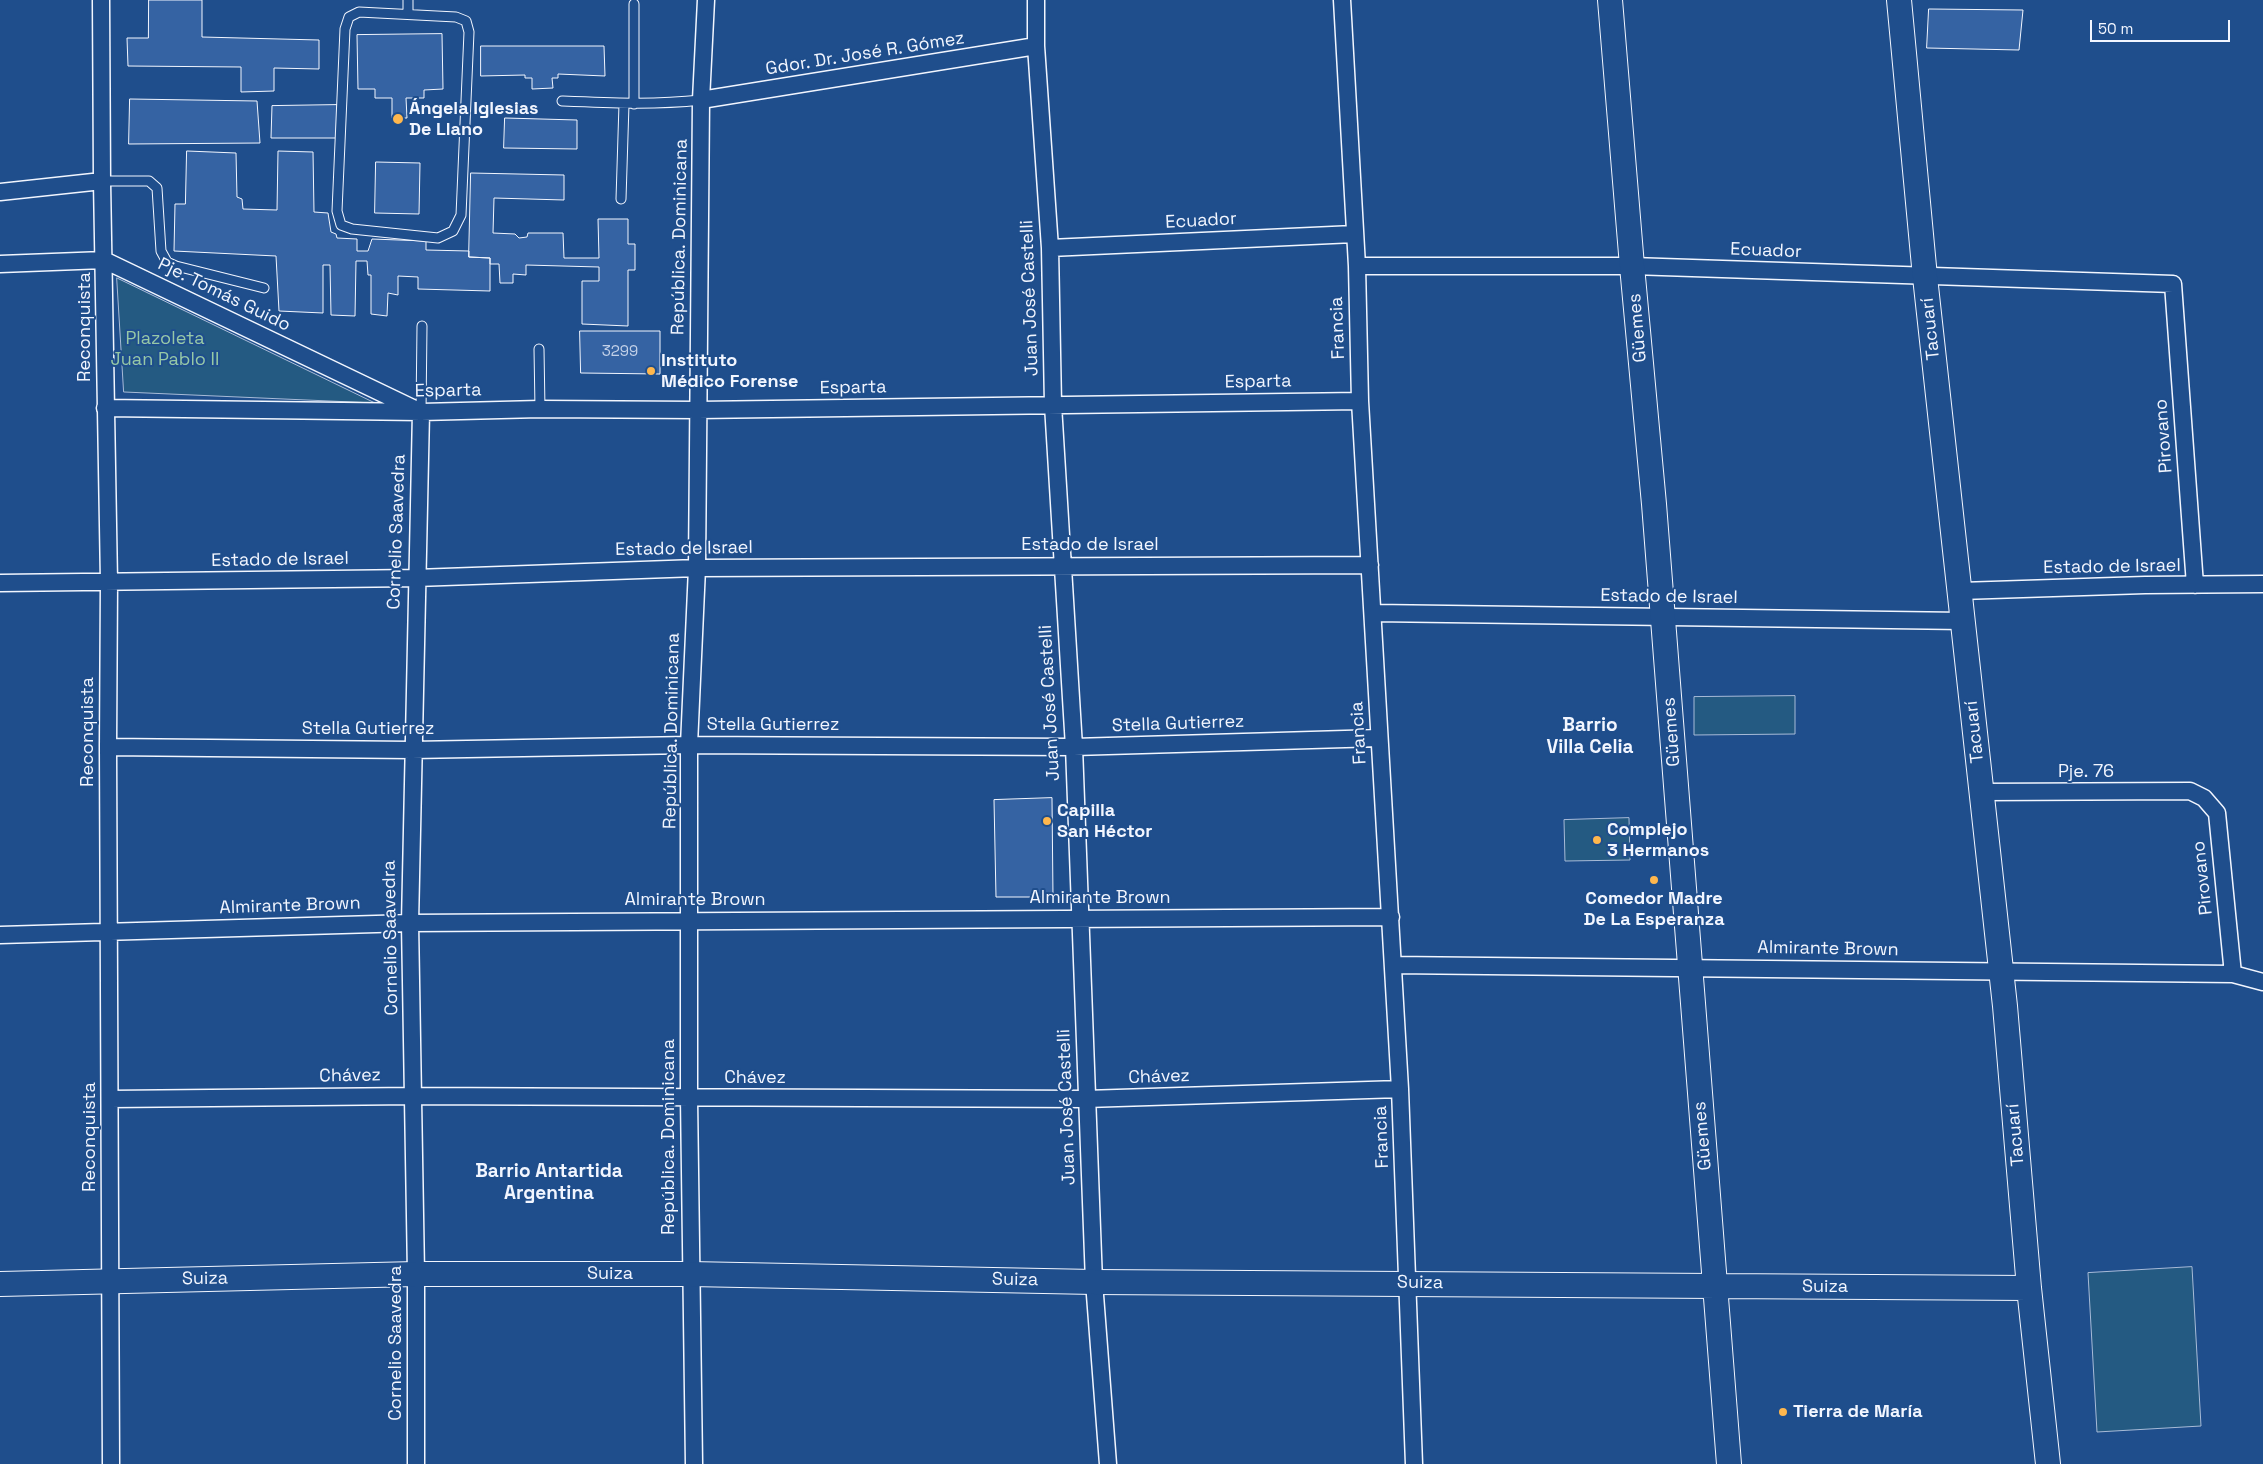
<!DOCTYPE html>
<meta charset="utf-8">
<style>
body{margin:0}
#map{position:relative;width:2263px;height:1464px;overflow:hidden;background:#1f4e8c;font-family:"Space Grotesk",sans-serif}
canvas{display:block}
.scale{position:absolute;left:2090px;top:20px;width:140px;height:22px;box-sizing:border-box;border:2px solid #f2f6ff;border-top:0;padding-left:6px;font-size:15px;line-height:18px;white-space:nowrap;color:#f2f6ff;-webkit-text-stroke:4px #1f4e8c;paint-order:stroke}
</style>
<div id="map">
<canvas width="2263" height="1464"></canvas>
<div class="scale">50 m</div>
</div>
<script>
const context = document.querySelector('canvas').getContext('2d');
context.lineJoin = 'round';
function fillPath(path, color) { context.fillStyle = color; context.fill(path, 'evenodd'); }
function strokePath(path, color, width, dash) { context.strokeStyle = color; context.lineWidth = width; context.lineCap = dash ? 'butt' : 'round'; context.setLineDash(dash || []); context.stroke(path); }
function label(font, color, halo, rows, align = 'center') {
  context.font = font + ' "Space Grotesk",sans-serif'; context.lineWidth = 4; context.setLineDash([]); context.textBaseline = 'middle'; context.strokeStyle = halo; context.fillStyle = color; for (const [text, x, y, turn = 0] of rows) {
    context.save(); context.translate(x, y); context.rotate((+turn || 0) * Math.PI / 180); context.textAlign = isNaN(turn) ? turn : align; if (halo) context.strokeText(text, 0, 0); context.fillText(text, 0, 0); context.restore();
  }
}
const green = new Path2D(`
 M117,278L375,403L124,392Z
 M1795,696V734L1694,735V697Z
 M1629,818L1630,860L1565,861L1564,820Z
 M2192,1267L2201,1426L2097,1432L2088,1273Z`);
fillPath(green, '#245a82');
strokePath(green, '#a8bbd7', 1);
const building = new Path2D(`
 M149,0H202V37L319,40V69L274,68V91L241,92V67L128,66L127,38H148Z
 M1929,9L2023,10L2019,50L1927,48Z
 M442,34L443,89L424,90V98H406L407,118H392V98H375V89H358L357,35Z
 M481,46H604L605,76L558,74V78H552L553,88L532,89V78H525V75L481,76Z
 M130,99L257,101L260,143L129,144Z
 M337,105L338,138H271L272,106Z
 M505,118L577,120V149L504,148Z
 M187,151L236,153L237,197L242,199L243,209L277,210L278,151L313,152L314,212L328,213L331,232L336,234L337,238L357,239V251H368L372,239L426,241V250L469,251V257L490,258V291L418,289V277L398,276V295L388,293L387,316L371,314V275H368L367,261H356L355,316L331,315L330,265H323V313L279,311L276,256L174,251L175,204H185Z
 M376,162L420,163L419,214L375,213Z
 M471,173L564,175V200L494,198L493,233L515,234L519,238L527,237L528,233H563L564,258H599L598,219H628V244H635V270H628V326L582,324V281H599V267L526,265V275L513,274V283H500L499,264H490V258L469,257Z
 M580,331H660V374L581,373Z
 M1052,798L1053,897H996L994,800Z`);
fillPath(building, '#3563a3');
strokePath(building, '#f2f6ff', 1);
const lane = new Path2D(`
 M634,4V104
 M359,12L456,17L466,21L469,32L461,215L453,231L438,238L352,229L341,225L337,211L345,29L349,17Z
 M408,14V0
 M562,101C609,103 655,105 701,100
 M102,181H149L157,188L161,251L167,262L176,266L264,288
 M621,199L624,104
 M539,349L540,409
 M421,412L422,326`);
const street = new Path2D(`
 M101,0L102,181L109,582L108,747L111,1464
 M1036,0V46L1050,248L1053,405L1074,747L1094,1282L1108,1464
 M1342,0L1357,266L1360,401L1400,1089L1414,1464
 M701,100L1036,46
 M0,192L102,181
 M1050,248L1354,234
 M0,264L104,260L421,412L410,923L416,1274V1464
 M1357,266H1632L2173,284L2195,585
 M105,408L421,412L540,409L698,410L1360,401
 M0,583L416,578L697,568L1370,565
 M1961,591L2145,585L2263,584
 M1374,613L1964,621
 M108,747L412,750L689,745L1074,747L1379,738
 M1982,792L2190,791L2204,798L2217,813L2233,974
 M0,935L410,923L1391,917
 M1393,965L2233,974L2263,982
 M110,1099L414,1096L1086,1099L1400,1089
 M694,1464L689,1098V745L697,568L701,100L706,0`);
const secondary = new Path2D(`
 M1610,0L1632,266L1654,504L1729,1464
 M1899,0L1925,277L2005,1006L2029,1288L2048,1464
 M0,1284L416,1274H690L1094,1282L2029,1288`);
strokePath(lane, '#f2f6ff', 11);
strokePath(street, '#f2f6ff', 19);
strokePath(secondary, '#f2f6ff', 26);
strokePath(lane, '#1f4e8c', 9);
strokePath(street, '#1f4e8c', 16);
strokePath(secondary, '#1f4e8c', 24);
for (const [x, y, r, color] of [
 [398,119,6,"#ffb74d"],
 [651,371,5,"#ffb74d"],
 [1047,821,5,"#ffb74d"],
 [1597,840,5,"#ffb74d"],
 [1654,880,5,"#ffb74d"],
 [1783,1412,5,"#ffb74d"]
]) { const dot = new Path2D(); dot.arc(x, y, r, 0, 2 * Math.PI); context.fillStyle = color; context.fill(dot); strokePath(dot, '#1f4e8c', 2); }
label('15px', '#c3d1e8', null, [
 ["3299",620,352]
]);
label('18px', '#f2f6ff', '#1f4e8c', [
 ["Gdor. Dr. José R. Gómez",865,54,-9],
 ["Ecuador",1201,221,-3],
 ["República. Dominicana",680,237,-89],
 ["Ecuador",1766,251,2],
 ["Pje. Tomás Guido",224,295,26],
 ["Juan José Castelli",1030,298,-92],
 ["Reconquista",85,327,-90],
 ["Francia",1338,328,-92],
 ["Güemes",1638,328,-95],
 ["Tacuarí",1931,329,-96],
 ["Esparta",1258,382,-1],
 ["Esparta",853,388,-1],
 ["Esparta",448,391,-1],
 ["Pirovano",2164,436,-94],
 ["Cornelio Saavedra",397,532,-88],
 ["Estado de Israel",1090,545],
 ["Estado de Israel",684,549,-1],
 ["Estado de Israel",280,560,-1],
 ["Estado de Israel",2112,567,-1],
 ["Estado de Israel",1669,597,1],
 ["Juan José Castelli",1050,703,-93],
 ["Stella Gutierrez",1178,724,-2],
 ["Stella Gutierrez",773,725],
 ["Stella Gutierrez",368,729],
 ["República. Dominicana",672,731,-89],
 ["Reconquista",88,732,-90],
 ["Güemes",1672,732,-94],
 ["Tacuarí",1975,732,-96],
 ["Francia",1359,733,-93],
 ["Pje. 76",2086,772],
 ["Pirovano",2203,878,-96],
 ["Almirante Brown",1100,898],
 ["Almirante Brown",695,900],
 ["Almirante Brown",290,906,-2],
 ["Cornelio Saavedra",391,938,-91],
 ["Almirante Brown",1828,949,1],
 ["Chávez",350,1076,-1],
 ["Chávez",1159,1077,-2],
 ["Chávez",755,1078],
 ["Juan José Castelli",1067,1107,-92],
 ["Tacuarí",2016,1135,-95],
 ["Güemes",1703,1136,-95],
 ["Reconquista",90,1137,-90],
 ["República. Dominicana",669,1137,-90],
 ["Francia",1382,1137,-92],
 ["Suiza",610,1274],
 ["Suiza",205,1279,-1],
 ["Suiza",1015,1280,1],
 ["Suiza",1420,1283,1],
 ["Suiza",1825,1287],
 ["Cornelio Saavedra",396,1343,-90]
]);
label('bold 18px', '#f2f6ff', '#1f4e8c', [
 ["Ángela Iglesias",409,109],
 ["De Llano",409,130],
 ["Instituto",661,361],
 ["Médico Forense",661,382],
 ["Capilla",1057,811],
 ["San Héctor",1057,832],
 ["Complejo",1607,830],
 ["3 Hermanos",1607,851],
 ["Comedor Madre",1654,899,"center"],
 ["De La Esperanza",1654,920,"center"],
 ["Tierra de María",1793,1412]
], 'left');
label('18px', '#97c8a6', '#1f4e8c', [
 ["Plazoleta",165,339],
 ["Juan Pablo II",165,360]
]);
label('bold 19px', '#f2f6ff', '#1f4e8c', [
 ["Barrio",1590,726],
 ["Villa Celia",1590,748],
 ["Barrio Antartida",549,1172],
 ["Argentina",549,1194]
]);
</script>
